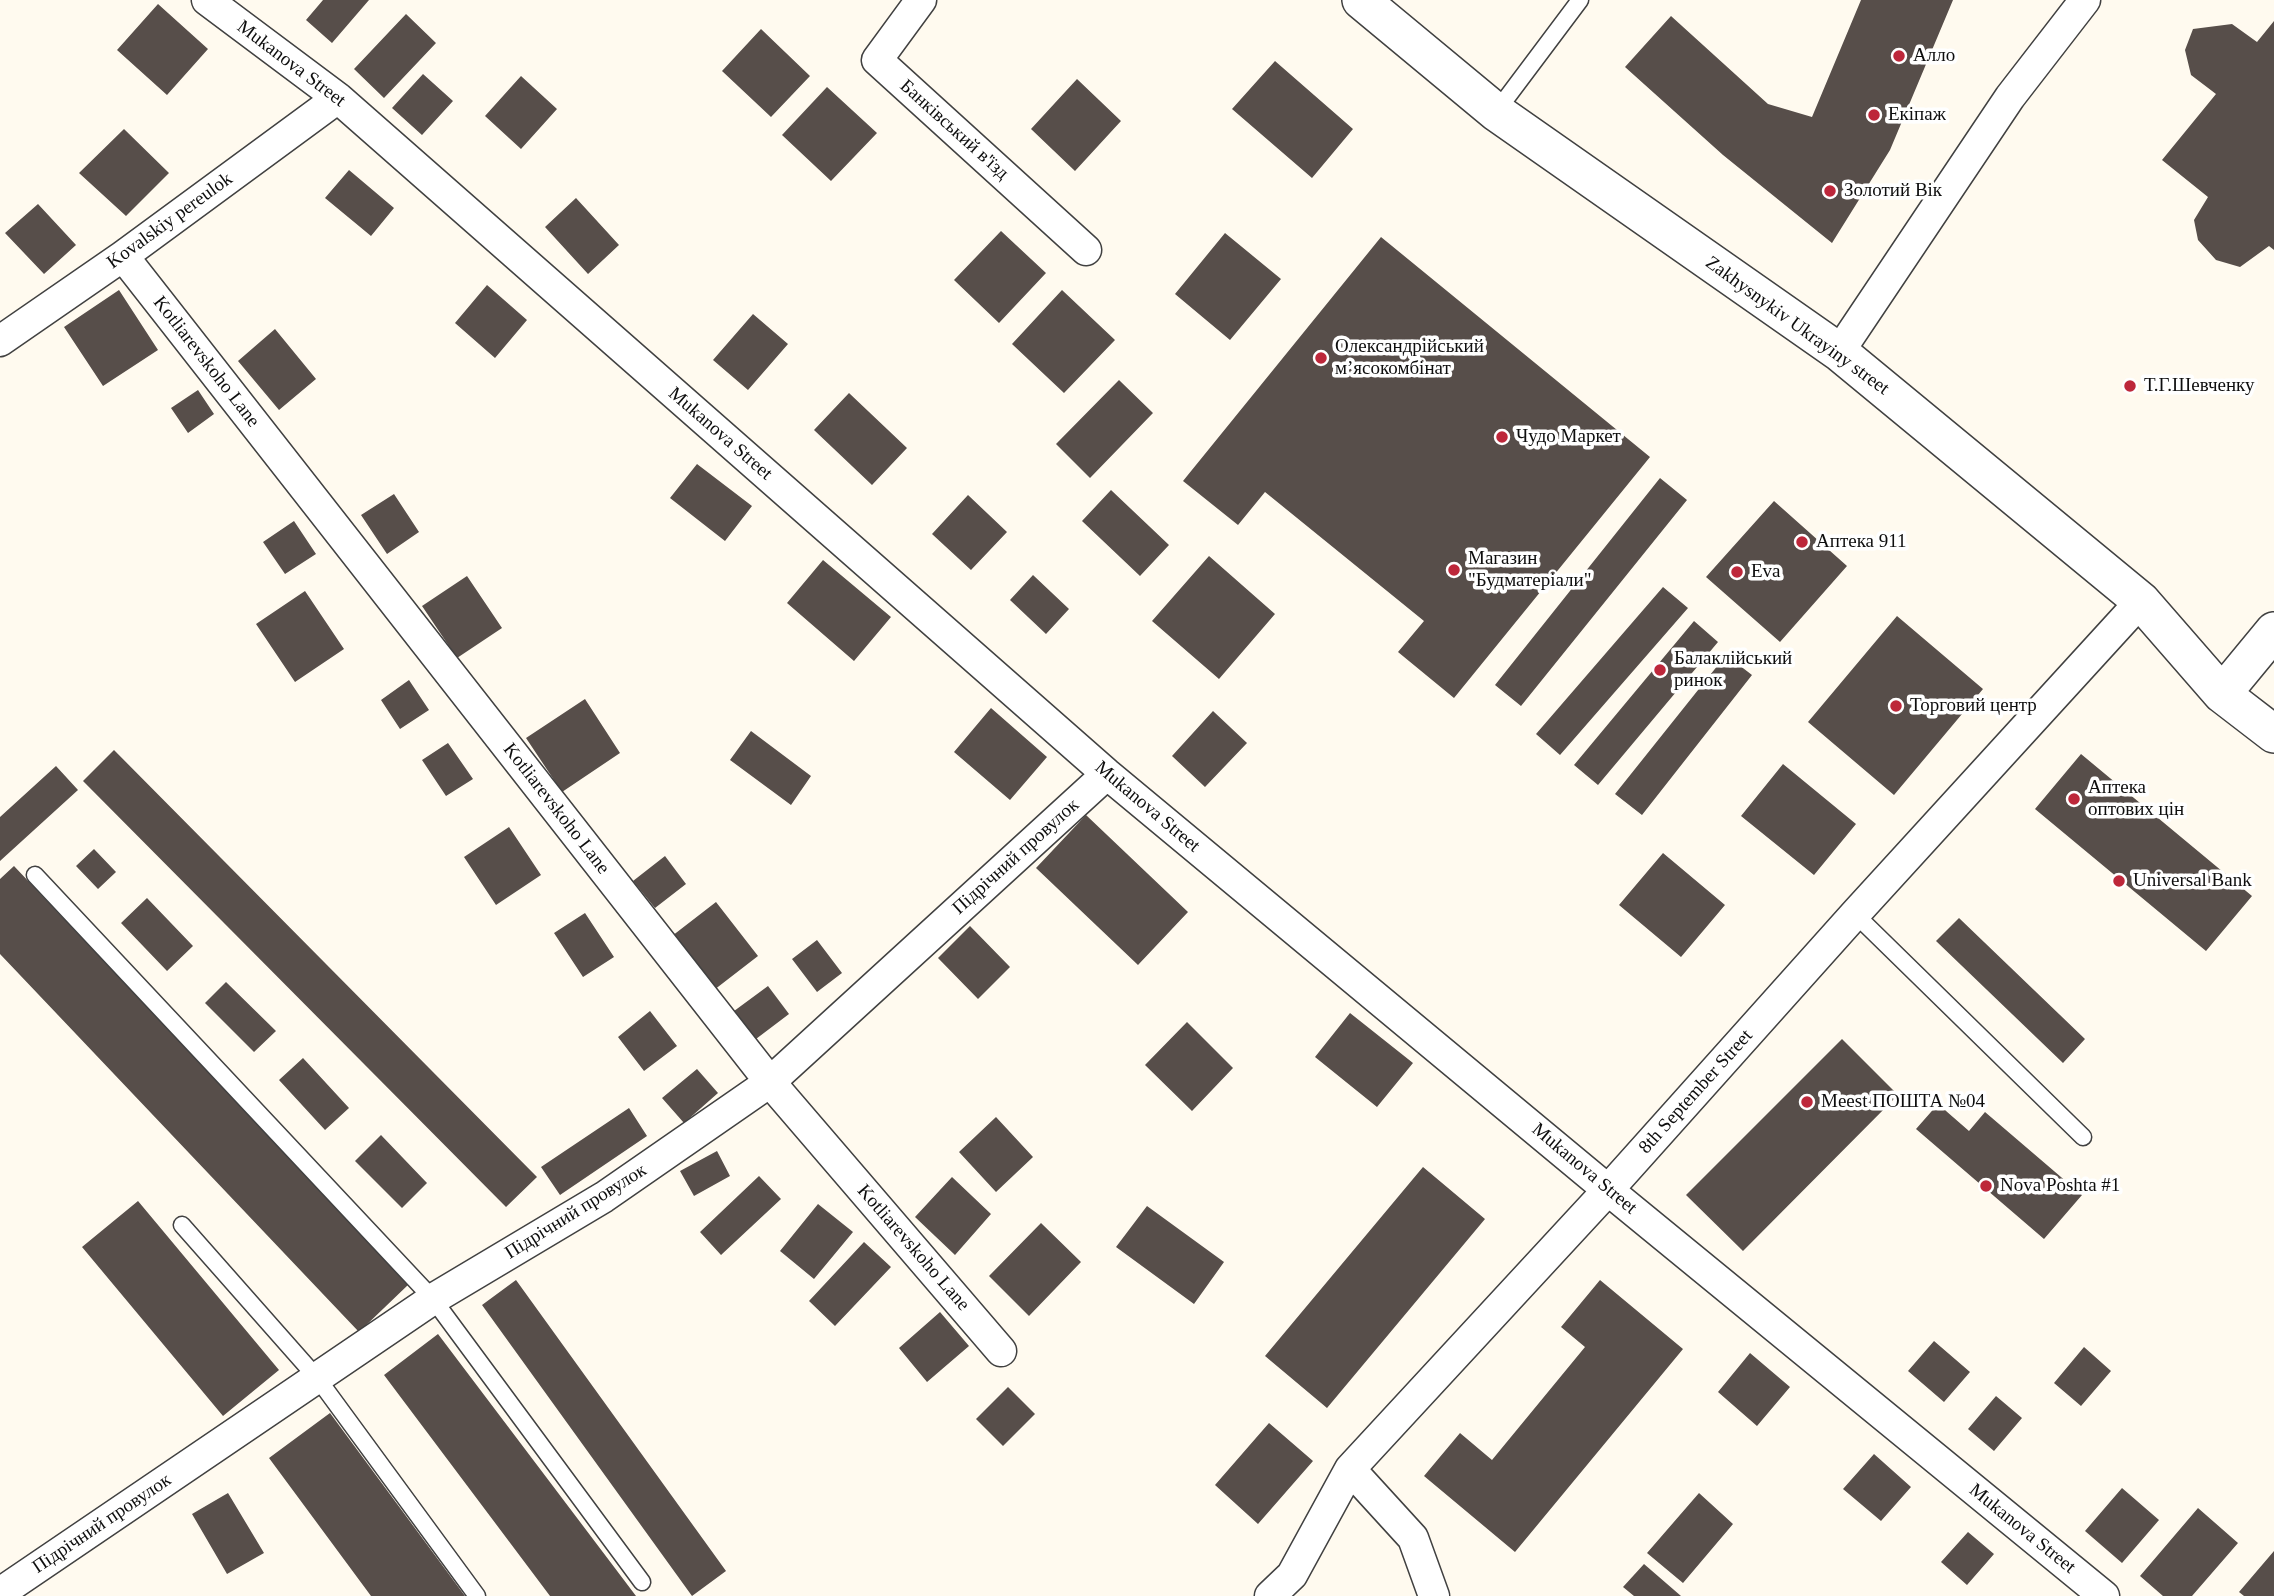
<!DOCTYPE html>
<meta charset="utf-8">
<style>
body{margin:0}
canvas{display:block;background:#fffaef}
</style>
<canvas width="2274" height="1596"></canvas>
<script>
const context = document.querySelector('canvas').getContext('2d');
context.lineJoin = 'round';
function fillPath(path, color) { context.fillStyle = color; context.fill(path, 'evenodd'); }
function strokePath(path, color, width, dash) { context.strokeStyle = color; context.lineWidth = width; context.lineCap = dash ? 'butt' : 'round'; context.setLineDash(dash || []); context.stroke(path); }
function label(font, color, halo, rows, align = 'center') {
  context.font = font + ' Georgia,serif'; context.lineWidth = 7; context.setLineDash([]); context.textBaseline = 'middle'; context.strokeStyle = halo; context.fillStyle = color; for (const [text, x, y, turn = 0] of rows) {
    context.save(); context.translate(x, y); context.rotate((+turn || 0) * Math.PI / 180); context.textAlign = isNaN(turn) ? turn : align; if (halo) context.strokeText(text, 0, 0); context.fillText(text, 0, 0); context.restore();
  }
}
fillPath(new Path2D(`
 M323,0H369L332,43L306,20Z
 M1861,0H1953L1890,150L1832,243L1723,155L1625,67L1671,16L1768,104L1812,117Z
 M158,4L208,49L167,95L117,50Z
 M406,14L436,43L384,98L354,69Z
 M2274,21V250L2269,246L2240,267L2216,260L2198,240L2194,220L2208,197L2162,160L2216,94L2191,75L2185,50L2193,29L2232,24L2257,42Z
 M761,29L810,76L771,117L722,71Z
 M1275,61L1353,129L1312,178L1232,109Z
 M423,74L453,101L422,135L392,108Z
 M521,76L557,109L521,149L485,116Z
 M1077,79L1121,121L1075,171L1031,129Z
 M827,87L877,133L831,181L782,135Z
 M124,129L169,173L126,216L79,173Z
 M349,170L394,208L371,236L325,198Z
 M576,198L619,245L588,274L545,227Z
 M38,204L76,245L44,274L5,233Z
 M1001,231L1046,273L999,323L954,280Z
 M1225,233L1281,279L1230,340L1175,294Z
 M1381,237L1650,457L1454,698L1398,652L1424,621L1265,492L1238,525L1183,481Z
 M487,285L527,320L495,358L455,323Z
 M119,290L158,350L103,386L64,327Z
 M1062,290L1115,340L1064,393L1012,344Z
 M753,314L788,344L748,390L713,360Z
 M275,329L316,379L279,410L238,361Z
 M1119,380L1153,413L1090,478L1056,444Z
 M198,390L214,414L188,433L171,408Z
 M849,393L907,448L872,485L814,430Z
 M697,464L752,506L725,541L670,498Z
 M1660,478L1687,500L1521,706L1495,685Z
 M1111,490L1169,545L1140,576L1082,521Z
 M394,494L419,532L387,554L361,515Z
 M968,495L1007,532L971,570L932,534Z
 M1774,501L1847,566L1780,642L1706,577Z
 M294,521L316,554L285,574L263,542Z
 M1209,556L1275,614L1219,679L1152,621Z
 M823,560L891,617L854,661L787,603Z
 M1033,575L1069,609L1046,634L1010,600Z
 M467,576L502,628L457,658L422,606Z
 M1663,587L1688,608L1560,755L1536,734Z
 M305,591L344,649L295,682L256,624Z
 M1897,616L1983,689L1894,795L1808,722Z
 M1694,621L1718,642L1598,785L1574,765Z
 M1726,655L1752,675L1642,815L1615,794Z
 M409,680L429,710L400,729L381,700Z
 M585,699L620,753L562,792L526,738Z
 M991,708L1047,757L1010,800L954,752Z
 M1213,711L1247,743L1205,787L1172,756Z
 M751,731L811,776L791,805L730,760Z
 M448,743L473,779L446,796L422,760Z
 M114,750L537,1177L506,1207L83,781Z
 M2081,754L2252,896L2206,951L2035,809Z
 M1783,764L1856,824L1814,875L1741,816Z
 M56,766L78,790L0,861V817Z
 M1086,815L1188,912L1138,965L1036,868Z
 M509,827L541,875L496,905L464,857Z
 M94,849L116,872L98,889L76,866Z
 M1663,853L1725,905L1681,957L1619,905Z
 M665,856L686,884L655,908L633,881Z
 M14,866L409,1284L359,1332L0,954V879Z
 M147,898L193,946L167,971L121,923Z
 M716,902L758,956L714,990L672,936Z
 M585,913L614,957L583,977L554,933Z
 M1959,918L2085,1039L2063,1063L1936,941Z
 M970,926L1010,967L978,999L938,958Z
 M817,940L842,973L817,992L792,959Z
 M226,982L276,1031L254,1052L205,1003Z
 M768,986L789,1014L752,1042L730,1014Z
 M650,1011L677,1046L644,1071L618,1037Z
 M1350,1013L1413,1063L1377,1107L1315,1057Z
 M1187,1022L1233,1068L1192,1111L1145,1065Z
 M1842,1039L1898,1095L1743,1251L1686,1195Z
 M303,1058L349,1108L325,1130L279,1080Z
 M697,1069L718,1093L684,1123L662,1098Z
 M1938,1104L1969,1131L1985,1112L2082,1195L2044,1239L1916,1129Z
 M629,1108L647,1136L560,1195L541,1167Z
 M996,1117L1033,1157L996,1192L959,1152Z
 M381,1135L427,1183L402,1208L355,1161Z
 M717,1151L730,1176L694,1196L680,1171Z
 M1423,1167L1485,1219L1327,1408L1265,1356Z
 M759,1176L781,1199L721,1255L700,1232Z
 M952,1177L991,1214L955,1255L915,1217Z
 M138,1201L279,1370L223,1416L82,1247Z
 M818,1204L853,1232L814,1279L780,1251Z
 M1147,1206L1224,1262L1194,1304L1116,1247Z
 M1041,1223L1081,1262L1029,1316L989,1276Z
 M864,1242L891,1267L835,1326L809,1301Z
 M516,1280L726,1571L692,1596L482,1305Z
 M1600,1280L1683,1349L1515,1552L1424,1476L1460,1433L1492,1460L1585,1347L1561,1327Z
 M940,1312L969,1346L927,1382L899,1348Z
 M438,1334L636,1596H550L384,1375Z
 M1934,1341L1970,1372L1944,1402L1908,1371Z
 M2084,1347L2111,1371L2081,1406L2054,1383Z
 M1750,1353L1790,1387L1757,1426L1718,1392Z
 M1008,1387L1035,1414L1003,1446L976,1419Z
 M1996,1396L2022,1418L1994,1451L1968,1429Z
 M330,1413L465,1596H371L269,1458Z
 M1269,1423L1313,1461L1258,1524L1215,1485Z
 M1874,1454L1911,1487L1881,1521L1843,1489Z
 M2122,1488L2159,1520L2122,1563L2085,1531Z
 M228,1493L264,1553L227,1574L192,1514Z
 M1699,1493L1733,1524L1683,1583L1647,1553Z
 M2198,1508L2238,1543L2192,1596H2163L2140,1576Z
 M1968,1532L1994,1554L1967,1585L1941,1562Z
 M2274,1551V1596H2244L2239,1592Z
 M1644,1564L1681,1596H1634L1623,1587Z`), '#574e4a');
const service = new Path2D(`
 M1496,112L1580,0
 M35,875L433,1299L642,1582
 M1855,914L2083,1137
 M182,1225L318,1379L477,1596`);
const minor = new Path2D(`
 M207,0L338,98L1107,774L1608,1190L2104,1596
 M921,0L877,60L1086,250
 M123,256L770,1082L1001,1351
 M0,341L123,256L338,98
 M1839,352L2010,97L2085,0
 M1350,1469L1413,1538L1434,1596
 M0,1593L433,1299L604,1197L770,1082L1107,774
 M1270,1596L1292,1575L1350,1469L1608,1190L1855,914L2141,601`);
const tertiary = new Path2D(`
 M1361,0L1496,112L1839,352L2141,601L2222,694L2274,734
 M2222,694L2274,631`);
strokePath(service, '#414141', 19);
strokePath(minor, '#414141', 33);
strokePath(tertiary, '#414141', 40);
strokePath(service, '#fff', 16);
strokePath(minor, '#fff', 30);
strokePath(tertiary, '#fff', 37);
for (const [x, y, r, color] of [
 [1899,56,7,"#bd273a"],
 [1874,115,7,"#bd273a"],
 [1830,191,7,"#bd273a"],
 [1321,358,7,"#bd273a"],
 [2130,386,7,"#bd273a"],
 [1502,437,7,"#bd273a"],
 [1802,542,7,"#bd273a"],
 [1454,570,7,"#bd273a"],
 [1737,572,7,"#bd273a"],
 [1660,670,7,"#bd273a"],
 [1896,706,7,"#bd273a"],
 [2074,799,7,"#bd273a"],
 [2119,881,7,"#bd273a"],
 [1807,1102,7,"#bd273a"],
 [1986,1186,7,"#bd273a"]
]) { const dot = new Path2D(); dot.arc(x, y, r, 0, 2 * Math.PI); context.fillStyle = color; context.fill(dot); strokePath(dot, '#fff', 2.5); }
label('19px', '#0e0e0e', '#fff', [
 ["Алло",1913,56],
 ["Екіпаж",1888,115],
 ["Золотий Вік",1844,191],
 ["Олександрійський",1335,347],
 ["мʼясокомбінат",1335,369],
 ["Т.Г.Шевченку",2144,386],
 ["Чудо Маркет",1516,437],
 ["Аптека 911",1816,542],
 ["Магазин",1468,559],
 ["\"Будматеріали\"",1468,581],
 ["Eva",1751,572],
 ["Балаклійський",1674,659],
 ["ринок",1674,681],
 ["Торговий центр",1910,706],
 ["Аптека",2088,788],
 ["оптових цін",2088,810],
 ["Universal Bank",2133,881],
 ["Meest ПОШТА №04",1821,1102],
 ["Nova Poshta #1",2000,1186]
], 'left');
label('19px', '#0e0e0e', '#fff', [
 ["Mukanova Street",291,64,37],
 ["Банківський в'їзд",954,130,42],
 ["Kovalskiy pereulok",170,221,-36],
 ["Zakhysnykiv Ukrayiny street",1797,326,36],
 ["Kotliarevskoho Lane",206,362,52],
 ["Mukanova Street",720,434,41],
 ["Mukanova Street",1147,807,40],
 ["Kotliarevskoho Lane",556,809,52],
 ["Підрічний провулок",1016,857,-42],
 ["8th September Street",1696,1092,-48],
 ["Mukanova Street",1584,1169,40],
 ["Підрічний провулок",576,1212,-32],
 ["Kotliarevskoho Lane",913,1248,49],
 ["Підрічний провулок",102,1524,-34],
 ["Mukanova Street",2022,1529,39]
]);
</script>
